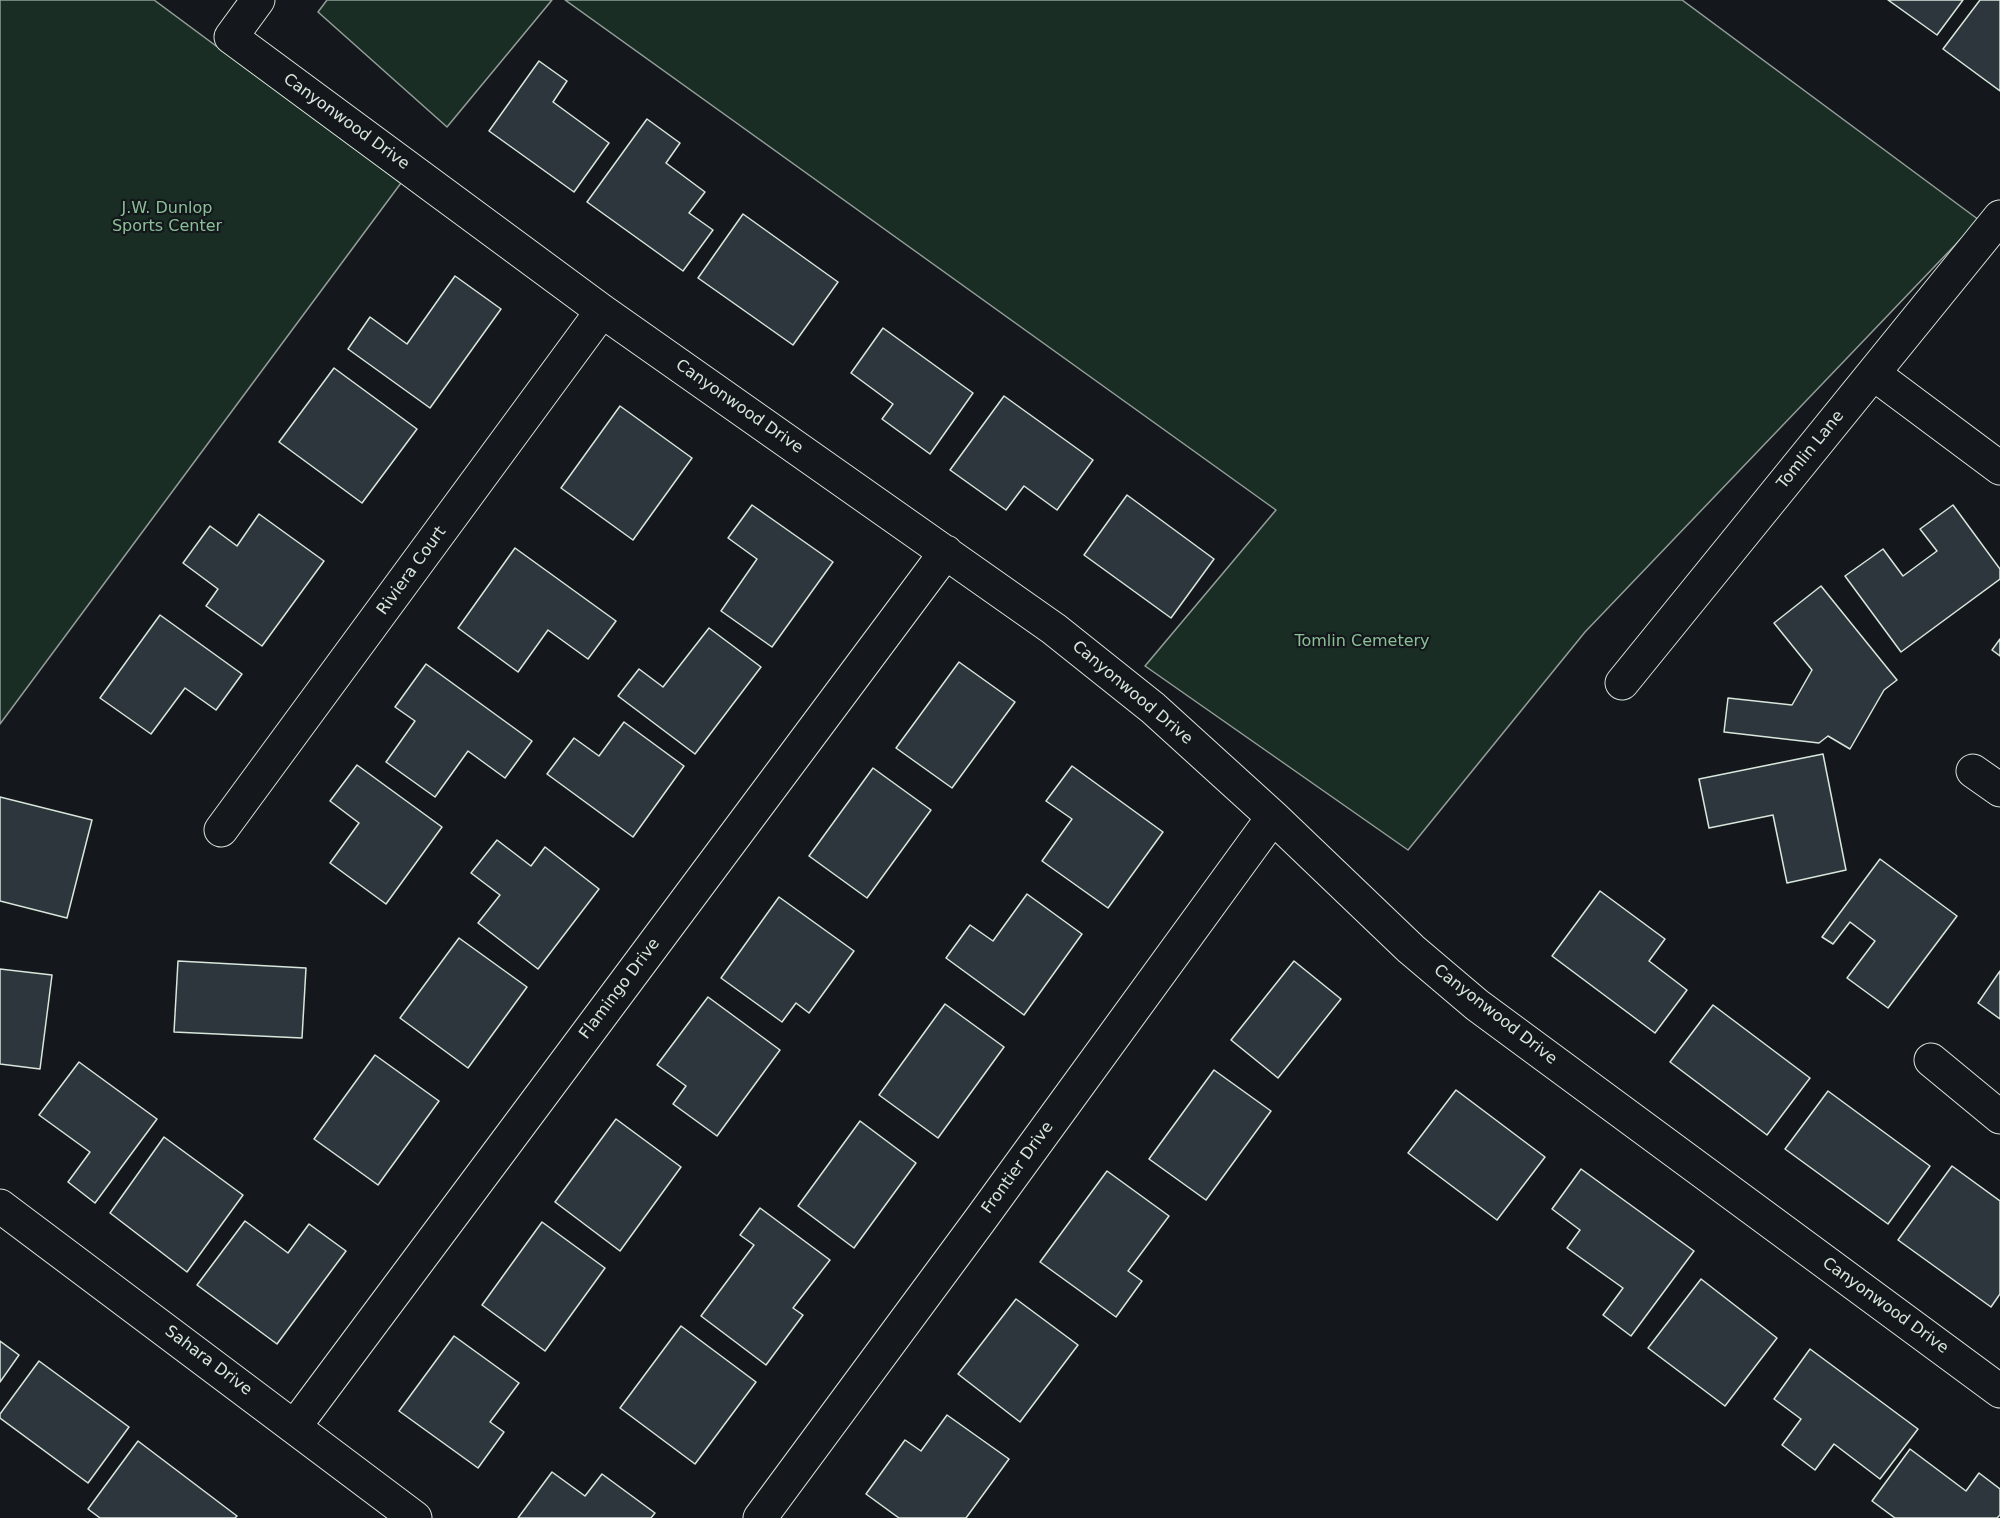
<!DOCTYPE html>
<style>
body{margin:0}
canvas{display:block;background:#14181c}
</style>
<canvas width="2000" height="1518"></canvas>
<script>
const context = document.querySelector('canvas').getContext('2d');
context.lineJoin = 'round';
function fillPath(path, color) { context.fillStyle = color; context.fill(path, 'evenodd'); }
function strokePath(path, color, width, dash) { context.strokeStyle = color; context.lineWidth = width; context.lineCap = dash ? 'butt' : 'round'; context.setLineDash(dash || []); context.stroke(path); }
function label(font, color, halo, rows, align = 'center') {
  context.font = font + ' "DejaVu Sans",sans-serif'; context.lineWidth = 4.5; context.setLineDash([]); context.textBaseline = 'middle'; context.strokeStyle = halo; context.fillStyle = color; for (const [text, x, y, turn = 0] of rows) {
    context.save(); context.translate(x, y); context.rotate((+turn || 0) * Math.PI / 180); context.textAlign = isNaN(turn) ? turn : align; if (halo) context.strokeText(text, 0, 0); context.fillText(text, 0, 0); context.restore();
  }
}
const green = new Path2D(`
 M0,0H154L401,183L0,724Z
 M327,0H552L447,127L318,12Z
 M565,0H1682L1979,220L1585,632L1408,850L1145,666L1276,510Z`);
fillPath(green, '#1a2d24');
strokePath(green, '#939e99', 1.5);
const building = new Path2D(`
 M1888,0H1963L1937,35Z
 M1980,0H2000V91L1943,49Z
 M539,61L567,81L553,102L609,143L574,192L489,131Z
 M647,119L680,143L666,163L705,192L689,213L713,230L683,271L587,202Z
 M743,214L838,282L793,345L698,278Z
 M455,276L501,309L430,408L348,349L370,317L407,344Z
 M883,328L973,393L930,454L882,419L893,404L851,373Z
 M334,368L417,429L362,503L279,442Z
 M1004,396L1093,460L1057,510L1024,486L1006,510L950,470Z
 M620,406L692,458L633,540L561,488Z
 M1127,495L1214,559L1171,618L1084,555Z
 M752,505L833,562L772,647L721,611L757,559L728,538Z
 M1953,505L2000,569V579L1901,652L1845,576L1883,549L1903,576L1937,551L1920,529Z
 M259,514L324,561L262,646L206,606L218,589L183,563L210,526L237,546Z
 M515,548L616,621L588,659L548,630L518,672L458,628Z
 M1821,586L1897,680L1884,690L1850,749L1828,736L1819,743L1724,732L1728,698L1792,705L1812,670L1774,623Z
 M160,615L242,674L216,710L185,688L151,734L100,698Z
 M709,628L761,667L695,754L618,696L639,669L663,687Z
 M2000,639V656L1992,650Z
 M959,662L1015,702L952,788L896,748Z
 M426,664L532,741L505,778L468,751L435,797L386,762L415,721L395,707Z
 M624,722L684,766L633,837L547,774L574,738L599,756Z
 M1823,754L1846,870L1787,883L1773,815L1709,828L1699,779Z
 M357,765L442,827L386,904L330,863L359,823L330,801Z
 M1072,766L1163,832L1108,908L1042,861L1072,819L1046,801Z
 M873,768L931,810L867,898L809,856Z
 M0,797L92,820L67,918L0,901Z
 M497,840L531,866L545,847L599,889L538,969L478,923L500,895L471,873Z
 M1880,859L1957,916L1888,1008L1847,978L1875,941L1850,922L1833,944L1822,937Z
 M1600,891L1665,939L1649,961L1687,990L1655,1033L1552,956Z
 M1027,894L1082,934L1024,1015L946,958L970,925L993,941Z
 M779,897L854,951L809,1013L796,1003L782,1022L721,978Z
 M459,938L527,987L468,1068L400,1018Z
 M178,961L306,968L302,1038L174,1032Z
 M1294,961L1341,999L1278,1078L1231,1040Z
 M0,969L52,975L40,1069L0,1064Z
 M2000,971V1019L1978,1003Z
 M708,997L780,1050L717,1136L673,1104L686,1086L657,1065Z
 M945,1004L1004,1047L938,1138L879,1095Z
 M1713,1005L1810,1078L1767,1135L1670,1062Z
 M375,1055L439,1101L378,1185L314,1139Z
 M79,1062L157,1119L95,1203L68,1182L90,1152L39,1115Z
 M1214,1070L1271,1111L1206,1200L1149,1159Z
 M1456,1090L1545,1157L1497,1220L1408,1153Z
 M1828,1091L1930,1166L1888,1224L1785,1149Z
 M616,1119L681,1167L620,1251L555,1202Z
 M860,1121L916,1163L854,1248L798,1206Z
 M164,1137L243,1195L187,1272L110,1213Z
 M1952,1166L2000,1201V1294L1991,1307L1898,1240Z
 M1581,1169L1694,1251L1631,1336L1603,1315L1623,1288L1567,1248L1580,1230L1552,1209Z
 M1107,1171L1169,1216L1128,1271L1142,1281L1116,1317L1040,1262Z
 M760,1208L830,1260L793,1308L803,1315L766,1365L701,1316L754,1245L740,1235Z
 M245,1221L288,1253L309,1224L346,1251L277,1344L197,1285Z
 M542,1222L605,1268L545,1351L482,1305Z
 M1701,1279L1777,1338L1725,1406L1648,1348Z
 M1016,1299L1078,1345L1020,1422L958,1374Z
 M681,1326L756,1382L695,1464L620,1408Z
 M454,1336L519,1383L490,1422L504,1432L478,1468L399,1411Z
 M0,1341L19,1355L0,1382Z
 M1810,1349L1918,1429L1880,1479L1834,1444L1815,1470L1782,1445L1801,1419L1774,1399Z
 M39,1361L129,1427L88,1483L0,1418V1414Z
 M947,1415L1009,1459L966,1518H899L866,1494L905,1440L921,1451Z
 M138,1441L237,1516L235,1518H100L88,1509Z
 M1910,1449L1966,1491L1979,1473L2000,1489V1515L1997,1518H1895L1872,1501Z
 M552,1472L585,1496L602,1474L655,1513L651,1518H518Z`);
fillPath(building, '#2c363c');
strokePath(building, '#d8e6dc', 1.5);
const minor = new Path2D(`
 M258,0L231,37L602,311L1054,629L1153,708L1273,817L1411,949L1477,1005L2000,1391
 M1874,374L2000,468
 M1622,683L2000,217
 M1973,771L2000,790
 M221,830L602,311
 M1931,1060L2000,1117
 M0,1206L415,1518
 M295,1426L946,552
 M760,1518L980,1220L1273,817`);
strokePath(minor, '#d8e6dc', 35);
strokePath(minor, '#14181c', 33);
label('16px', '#d8e6dc', '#14181c', [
 ["Canyonwood Drive",346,122,36],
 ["Canyonwood Drive",739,407,35],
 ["Tomlin Lane",1811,450,-51],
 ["Riviera Court",412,571,-54],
 ["Canyonwood Drive",1132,693,40],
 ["Flamingo Drive",620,989,-53],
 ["Canyonwood Drive",1495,1015,38],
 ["Frontier Drive",1018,1168,-54],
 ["Canyonwood Drive",1885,1306,36],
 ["Sahara Drive",208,1361,37]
]);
label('16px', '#8ac095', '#14181c', [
 ["J.W. Dunlop",167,209],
 ["Sports Center",167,227],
 ["Tomlin Cemetery",1362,642]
]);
</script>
